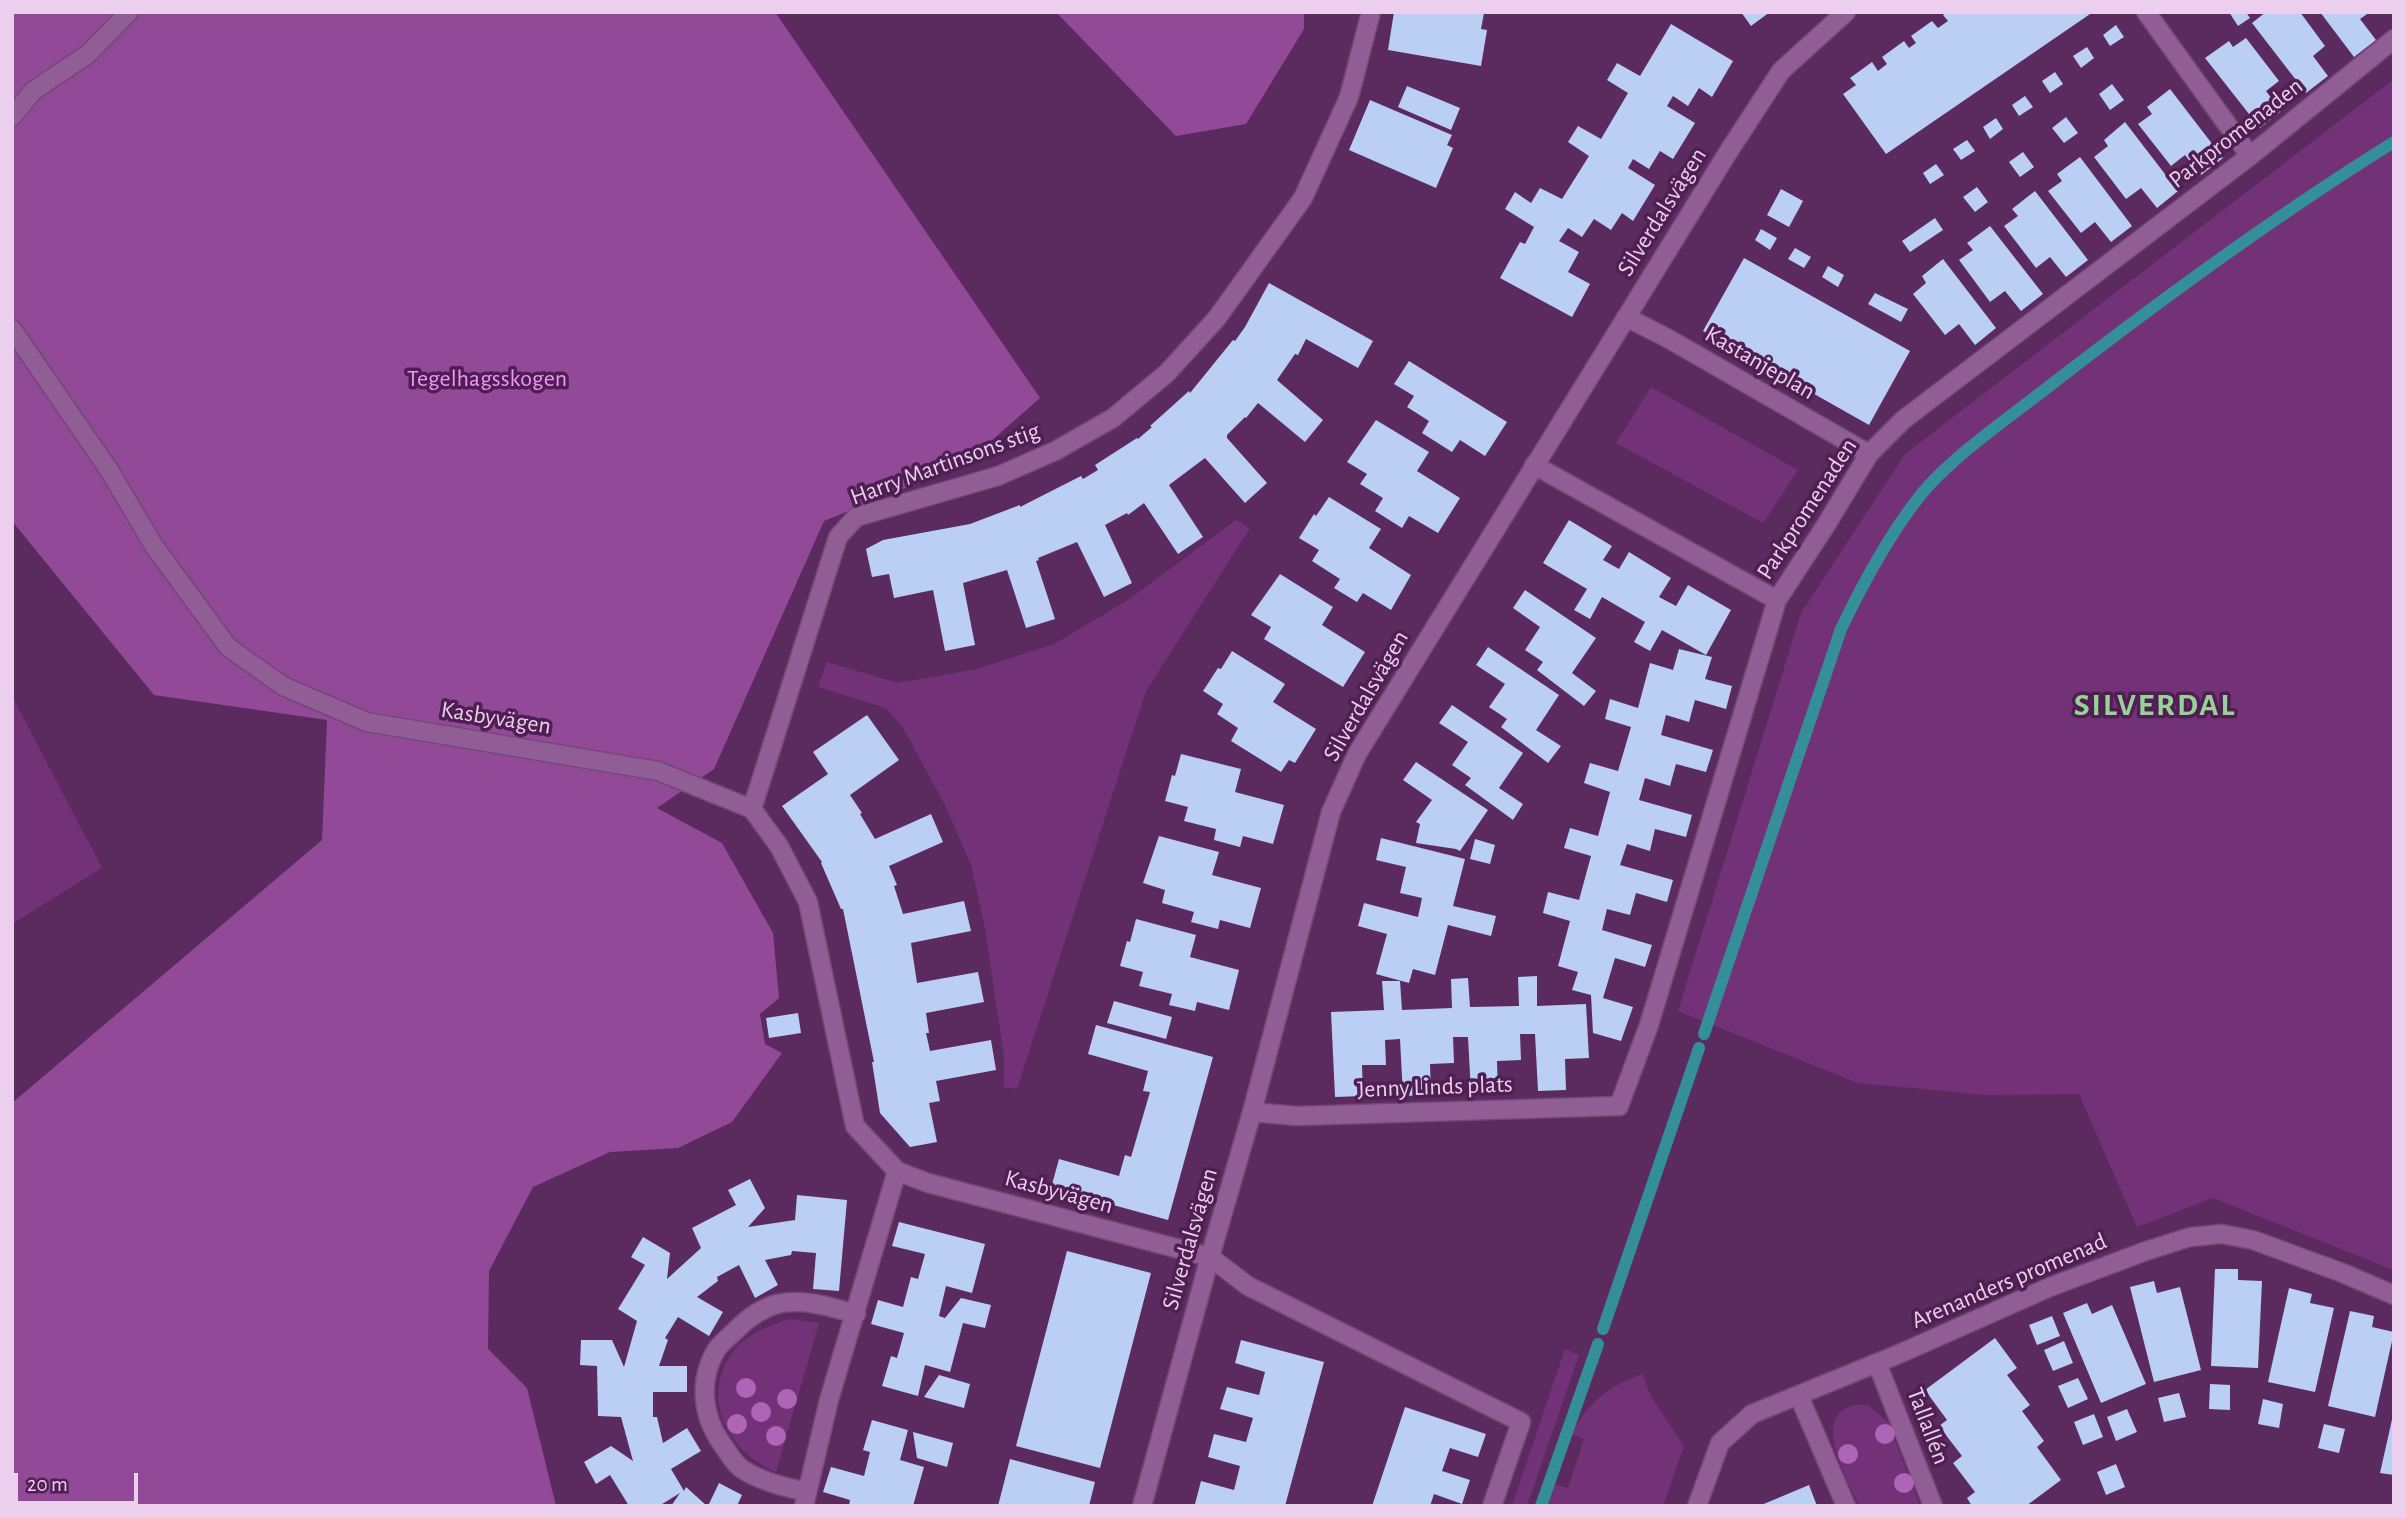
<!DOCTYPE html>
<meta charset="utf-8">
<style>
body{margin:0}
#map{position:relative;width:2406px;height:1518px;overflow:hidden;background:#5b2a5f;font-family:"Alegreya Sans",sans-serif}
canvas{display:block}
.frame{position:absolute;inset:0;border:14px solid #eccfed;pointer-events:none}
.scale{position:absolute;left:14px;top:1473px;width:124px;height:32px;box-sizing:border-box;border:4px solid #eccfed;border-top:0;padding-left:9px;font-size:21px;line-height:24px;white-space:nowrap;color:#eccfed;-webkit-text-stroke:5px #4f1f53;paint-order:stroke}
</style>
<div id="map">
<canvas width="2406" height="1518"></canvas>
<div class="frame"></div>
<div class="scale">20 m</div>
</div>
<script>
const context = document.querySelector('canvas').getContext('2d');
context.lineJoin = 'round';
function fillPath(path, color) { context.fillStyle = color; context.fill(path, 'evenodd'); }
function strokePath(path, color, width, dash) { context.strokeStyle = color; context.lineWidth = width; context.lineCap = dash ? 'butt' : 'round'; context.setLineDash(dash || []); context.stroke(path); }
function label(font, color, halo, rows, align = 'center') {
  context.font = font + ' "Alegreya Sans",sans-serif'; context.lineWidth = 7; context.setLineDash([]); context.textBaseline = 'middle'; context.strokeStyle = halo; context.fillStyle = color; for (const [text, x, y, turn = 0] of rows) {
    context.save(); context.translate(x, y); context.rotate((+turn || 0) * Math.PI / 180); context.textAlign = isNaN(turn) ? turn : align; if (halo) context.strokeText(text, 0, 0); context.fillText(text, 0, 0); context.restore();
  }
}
fillPath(new Path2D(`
 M2394,79V1270L2213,1198L2137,1227L2079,1094L1987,1095L1858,1083L1678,1011L1801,613L1905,454Z
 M1651,387L1798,470L1763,523L1616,443Z
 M1236,520L1250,528L1146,691L1017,1089L1004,1087V1057L985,928L971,865L946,807L903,728L886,708L818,687L827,662L898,683L977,669L1054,644L1128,600Z
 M12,696L102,868L12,924Z
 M790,1319L819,1323L776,1472C730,1452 701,1403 730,1356C743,1335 768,1326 790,1319Z
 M1565,1349L1579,1355L1527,1506H1512Z
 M1642,1374L1652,1398L1684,1446L1663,1506H1547L1554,1484L1568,1488L1584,1439L1572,1434C1588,1402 1609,1386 1642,1374Z
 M1855,1405H1868L1888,1422L1920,1506H1859C1848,1478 1809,1415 1855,1405Z`), '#733278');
fillPath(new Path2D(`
 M12,12H775L1040,398L965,464L824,521L714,769L657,808L722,843L773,933L779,998L760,1014L765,1044L782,1053L732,1122L678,1148L610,1152L533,1187L489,1271L488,1349L527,1388L556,1506H12V1103L322,840L327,720L154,695L12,521Z
 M1056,12H1304V29L1246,124L1176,136Z`), '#924a98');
strokePath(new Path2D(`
 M1704,1034L1841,629C1863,583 1887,538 1919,497C1951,457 2011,416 2052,384C2163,298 2275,216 2394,142
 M1603,1329L1699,1048
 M1541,1506L1598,1344`), '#348f98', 12);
fillPath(new Path2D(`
 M1394,12L1484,13L1481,29L1487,30L1481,66L1388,50Z
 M1741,12H1770L1751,26Z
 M1947,12H2093L1886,154L1843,94L1856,85L1850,78L1872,62L1878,71L1887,64L1882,57L1904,41L1909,48L1916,43L1911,36L1932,21L1938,28L1948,21L1943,15Z
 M2229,12H2246L2250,18L2238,26Z
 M2266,12H2300L2325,46L2313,56L2328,76L2306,93L2252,23Z
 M2320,12H2370L2360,19L2376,40L2354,57Z
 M1671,24L1733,61L1712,97L1699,88L1688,106L1673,96L1667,106L1695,123L1673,159L1660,151L1649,169L1633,159L1628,168L1655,185L1633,221L1622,213L1611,230L1594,219L1582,237L1568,228L1559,241L1579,252L1568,272L1590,284L1572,317L1500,278L1520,242L1525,244L1534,227L1505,209L1515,192L1531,203L1540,188L1562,199L1589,156L1568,142L1578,126L1601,139L1628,93L1607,80L1617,63L1640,76Z
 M2116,25L2124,37L2110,46L2103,35Z
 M2246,38L2279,81L2266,91L2281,111L2260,128L2205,58L2229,41L2233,47Z
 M2087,47L2094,58L2081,68L2073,56Z
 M2055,72L2063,84L2050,93L2042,81Z
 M2112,84L2124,100L2110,110L2099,94Z
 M1407,86L1460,108L1451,130L1398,107Z
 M2170,89L2223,158L2201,175L2185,155L2171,166L2138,124L2152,114L2147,107Z
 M2025,96L2033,107L2019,116L2012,105Z
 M1370,100L1452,135L1447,145L1453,148L1436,188L1349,150Z
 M2066,117L2078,133L2064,143L2052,128Z
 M1996,118L2003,129L1990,139L1983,127Z
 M2125,122L2178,191L2157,208L2141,188L2126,199L2094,157L2108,146L2104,140Z
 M1967,140L1975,151L1961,160L1953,149Z
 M2023,152L2034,167L2020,177L2009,162Z
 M2080,157L2132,226L2111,242L2095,222L2081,233L2048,191L2062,181L2057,174Z
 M1936,164L1944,175L1930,184L1923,173Z
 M1977,187L1988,202L1975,212L1963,197Z
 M1781,189L1803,201L1789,227L1767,215Z
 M2035,191L2088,260L2066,277L2050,257L2036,268L2004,226L2018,216L2012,209Z
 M1935,218L1943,230L1910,252L1902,241Z
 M1990,226L2043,294L2021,311L2005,291L1990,302L1959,260L1973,250L1967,243Z
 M1761,229L1777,238L1770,250L1755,240Z
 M1795,248L1811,257L1804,268L1788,259Z
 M1744,258L1910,351L1869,425L1703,331Z
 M1943,259L1996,328L1975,345L1959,324L1945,335L1913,294L1926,283L1922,276Z
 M1828,266L1844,275L1838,287L1822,277Z
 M1269,283L1373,341L1358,368L1306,339L1298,355L1295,354L1277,380L1323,420L1305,442L1258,403L1246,418L1245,417L1227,435V438L1267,483L1245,503L1205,458L1169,485L1203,537L1178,554L1144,503L1128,515L1127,513L1105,525L1132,583L1104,597L1077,542L1038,558L1039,560L1036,561L1055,619L1026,628L1007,570L963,583L975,645L945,651L933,590L894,598L889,574L872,577L866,549L883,540L970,524L1020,505V507L1081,476L1083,479L1098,470L1095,465L1137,438L1138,439L1152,427L1150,426L1189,391L1190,393L1233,340L1235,341L1245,327Z
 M1875,293L1908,309L1901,322L1868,304Z
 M1409,361L1507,422L1485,456L1460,440L1452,452L1422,433L1429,421L1407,407L1414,396L1394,384Z
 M1376,420L1429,452L1417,471L1460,498L1438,533L1409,516L1402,528L1375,511L1383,498L1360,484L1367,474L1347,462Z
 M1329,497L1381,529L1369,548L1411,575L1391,610L1363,593L1357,602L1334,588L1340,579L1312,561L1319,550L1299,538L1314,514L1316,516Z
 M1569,520L1612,546L1603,560L1619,569L1629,552L1671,578L1659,597L1676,606L1688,585L1731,610L1706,655L1662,630L1650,651L1634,642L1645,622L1602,597L1590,619L1574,610L1587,589L1543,563Z
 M1280,574L1333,607L1322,625L1365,652L1343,687L1264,639L1271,627L1251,615Z
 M1525,590L1596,638L1572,673L1596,691L1584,706L1537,670L1543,662L1525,650L1540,627L1513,608Z
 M1488,647L1559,695L1536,730L1561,746L1548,763L1501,727L1507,719L1489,707L1505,684L1476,665Z
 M1679,649L1712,657L1705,679L1732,686L1726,709L1695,700L1689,722L1666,715L1661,735L1713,750L1706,772L1676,764L1670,786L1645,778L1639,800L1692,815L1686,837L1655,829L1650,851L1627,844L1620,865L1673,880L1667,902L1636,893L1630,915L1607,909L1602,930L1652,945L1645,967L1615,958L1603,998L1633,1007L1621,1041L1593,1033L1591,995L1572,990L1578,972L1558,966L1570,921L1543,913L1548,892L1579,900L1591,856L1564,848L1570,828L1598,836L1610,792L1584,783L1590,763L1618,771L1631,727L1605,719L1610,699L1638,708L1650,663L1673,670Z
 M1232,651L1285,684L1273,702L1316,729L1295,763L1289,760L1281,772L1231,741L1238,728L1217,714L1223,704L1203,691L1218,668L1221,669Z
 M1452,705L1523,753L1499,788L1523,804L1513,820L1465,785L1471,778L1452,765L1468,742L1439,723Z
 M867,715L899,760L850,795L862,813L860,814L875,839L931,814L943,842L889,866L897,885L894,886L903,914L964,901L971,931L911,943L917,983L978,972L984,1002L926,1013L929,1033H926L930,1051L991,1040L996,1070L936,1081L940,1101L929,1103L937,1142L910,1147L880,1113L872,1062H874L843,909H841L821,863L822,862L782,806L828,774L813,752Z
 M1181,754L1241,769L1235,792L1284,805L1273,844L1243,836L1240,847L1214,840L1216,829L1184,821L1188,807L1165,801L1172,775L1175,776Z
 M1416,762L1488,810L1460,851L1456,849L1416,843L1420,824L1416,822L1432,800L1403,780Z
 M1159,836L1219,852L1212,875L1261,888L1250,928L1220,920L1218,929L1191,922L1194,912L1162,903L1165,890L1143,883Z
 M1381,838L1465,859L1453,906L1496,916L1491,936L1448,925L1435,975L1413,969L1409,983L1376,974L1387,934L1358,926L1364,903L1418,917L1422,898L1400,893L1406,867L1376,860Z
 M1475,839L1495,845L1490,864L1470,859Z
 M1136,919L1196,935L1190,957L1239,970L1229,1010L1197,1002L1195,1011L1169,1005L1172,994L1139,986L1143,972L1120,966L1127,941L1130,942Z
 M1537,976V1006L1586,1004L1589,1058L1565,1059L1566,1090L1538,1091L1535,1034H1520L1521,1060L1497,1061L1498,1092L1471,1093L1468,1037H1453L1454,1063L1430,1064L1431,1095L1403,1096L1400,1039L1385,1040L1386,1065H1362L1363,1096L1335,1097L1331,1012L1384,1010L1382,981H1400L1402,1010L1452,1008L1451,979L1468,978L1470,1007L1519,1006L1518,977Z
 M1114,1001L1172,1017L1166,1039L1107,1023Z
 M798,1013L801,1033L769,1038L766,1018Z
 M1096,1025L1213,1057L1168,1220L1051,1188L1059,1159L1119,1176L1125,1155L1131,1157L1150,1092L1143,1091L1148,1071L1088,1054Z
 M750,1179L765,1208L748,1227L795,1220L797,1195L847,1200L839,1291L813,1289L816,1253L792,1251L791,1255L765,1260L778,1285L755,1298L739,1265L717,1277L718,1281L697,1297L723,1312L709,1336L678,1317L665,1338L668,1340L659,1366H687V1392H653V1417H657L663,1443L687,1428L701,1451L671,1469L684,1491L686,1487L707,1506H671L680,1493L659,1506H629L610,1475L596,1484L584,1462L611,1446L633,1461L621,1417L598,1416L597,1366L580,1365L581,1340H612L624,1367L637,1321L618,1309L645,1265L631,1257L643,1237L670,1253L667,1279L701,1248L692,1228L736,1205L728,1190Z
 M899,1222L985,1244L972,1293L946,1286L939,1316L945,1318L961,1298L991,1305L985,1328L963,1323L950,1372L925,1365L918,1396L882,1386L891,1356L897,1358L904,1333L871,1324L878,1300L903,1307L911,1277L918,1279L925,1254L892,1246Z
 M1067,1251L1151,1273L1100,1468L1016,1446Z
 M2215,1269H2238V1280L2262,1281L2258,1368L2211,1366Z
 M2154,1281L2157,1293L2180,1287L2201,1370L2154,1382L2130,1287Z
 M2289,1288L2312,1294L2310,1303L2334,1308L2315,1392L2268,1382Z
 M2087,1303L2092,1314L2112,1305L2146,1384L2101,1403L2063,1313Z
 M2350,1311L2374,1316L2372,1327L2394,1332L2375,1417L2328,1406Z
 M2052,1316L2060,1336L2037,1345L2029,1325Z
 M1995,1338L2017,1368L2007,1375L2030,1405L2022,1411L2044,1441L2037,1447L2061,1480L2026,1506H1972L1967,1498L1975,1492L1953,1463L1962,1456L1939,1426L1947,1420L1925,1390Z
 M1241,1340L1324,1362L1285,1506L1195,1504L1201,1481L1234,1490L1240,1466L1208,1457L1214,1434L1246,1442L1253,1418L1220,1409L1227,1387L1259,1395L1265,1372L1235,1363Z
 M2064,1341L2073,1363L2053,1371L2044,1350Z
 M939,1375L970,1384L964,1408L924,1397Z
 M2078,1378L2088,1399L2068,1408L2058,1386Z
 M2210,1384L2230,1385V1410L2209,1409Z
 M2179,1393L2186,1417L2164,1422L2158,1398Z
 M2263,1399L2283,1404L2279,1428L2258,1424Z
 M1405,1407L1486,1434L1478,1457L1450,1448L1442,1471L1470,1480L1462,1504L1434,1494L1430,1506H1372Z
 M2127,1409L2137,1432L2116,1441L2107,1417Z
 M2094,1414L2103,1437L2083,1445L2074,1422Z
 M2393,1415H2394V1475L2380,1473Z
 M872,1420L908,1430L900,1460L924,1467L913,1506H849L850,1500L823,1492L831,1467L864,1476L870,1452L863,1450Z
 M2324,1424L2345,1429L2339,1453L2318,1448Z
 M913,1432L953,1443L947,1467L917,1458Z
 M1010,1459L1095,1482L1089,1506H998Z
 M2116,1464L2125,1487L2106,1495L2097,1472Z
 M719,1483L742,1495L737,1506H708Z
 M1809,1485L1817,1506H1759Z`), '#bbcef4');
const street = new Path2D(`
 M2146,12L2250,156
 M12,117L33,91L88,54L129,12
 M1626,317L1669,339L1869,454
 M12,329L109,470L154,546L228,647L283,686L367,722L658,771L752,809L779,846L808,902L855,1126L897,1171L928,1183L1210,1257L1248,1286L1521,1422L1492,1506
 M1534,465L1777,600
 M752,809L838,537L856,517L998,476L1055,451L1113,418L1167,373L1217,318L1303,198L1349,97L1371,12
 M1252,1112L1297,1116L1619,1106L1649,1025L1777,600L1826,525L1869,454L1903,420L2250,156L2394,39
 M1877,1363L1933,1506
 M1799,1396L1846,1506
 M807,1492C785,1487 762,1482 742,1469C734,1464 728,1452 722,1444C702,1416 698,1379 717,1349C722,1342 730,1336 736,1330C747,1319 762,1308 777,1304C804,1298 831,1307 856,1314
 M804,1506L829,1400L897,1171
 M1142,1506L1210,1257L1252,1112L1331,812L1357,754L1727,154L1781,71L1846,12
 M1697,1506L1720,1443L1752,1414L1899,1354L2050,1287L2146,1251L2190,1237L2222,1234L2253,1240L2340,1272L2394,1295`);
strokePath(street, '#724876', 21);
strokePath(street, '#915d95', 18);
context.fillStyle = '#af65b5';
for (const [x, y] of [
 [746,1388],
 [787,1399],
 [761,1412],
 [737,1424],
 [1885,1434],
 [776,1436],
 [1848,1454],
 [1904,1483]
]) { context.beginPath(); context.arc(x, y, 10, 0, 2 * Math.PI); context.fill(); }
label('24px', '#eccfed', '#4f1f53', [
 ["Parkpromenaden",2236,133,-38],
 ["Silverdalsvägen",1662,212,-58],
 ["Kastanjeplan",1760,363,30],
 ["Harry Martinsons stig",945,464,-20],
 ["Parkpromenaden",1807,509,-57],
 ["Silverdalsvägen",1366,696,-60],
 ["Kasbyvägen",496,718,9],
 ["Jenny Linds plats",1435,1087,-2],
 ["Kasbyvägen",1059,1192,15],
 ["Silverdalsvägen",1190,1239,-74],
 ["Arenanders promenad",2009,1281,-23],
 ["Tallallén",1928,1426,69]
]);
label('24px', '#f495fb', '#4f1f53', [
 ["Tegelhagsskogen",487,379]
]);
context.letterSpacing = '2px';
label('bold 32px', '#98d298', '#4f1f53', [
 ["SILVERDAL",2155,705]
]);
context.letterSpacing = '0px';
</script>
